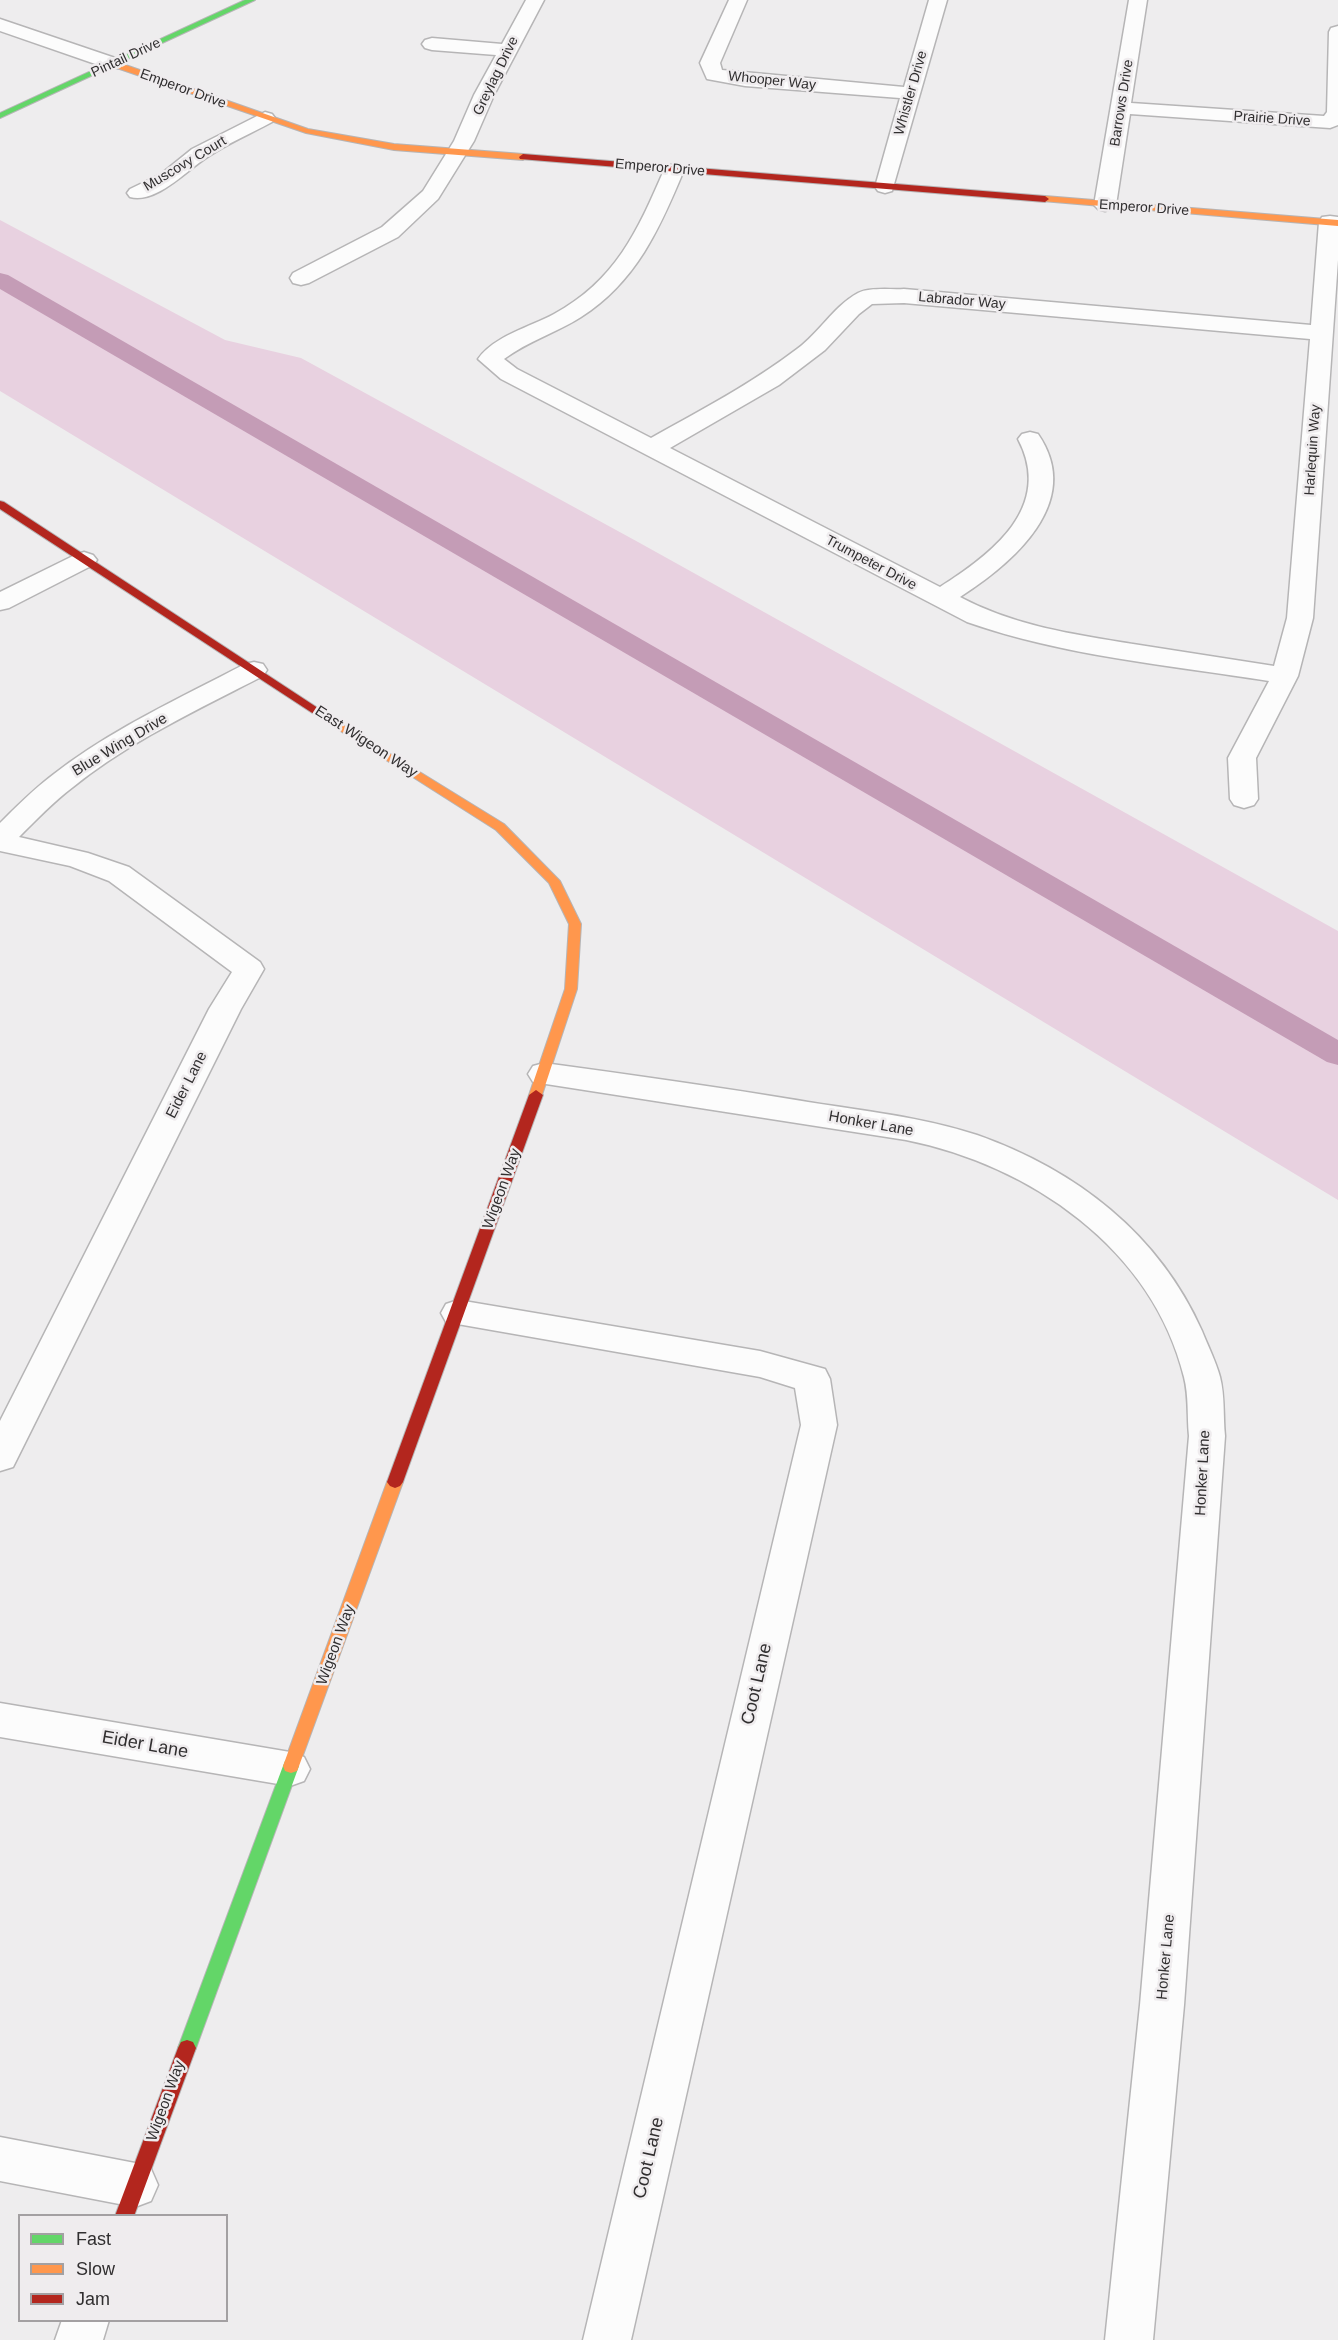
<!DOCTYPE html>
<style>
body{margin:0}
#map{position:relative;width:1338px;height:2340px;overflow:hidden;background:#eeedee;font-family:Arial,sans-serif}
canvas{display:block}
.legend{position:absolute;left:18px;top:2214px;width:210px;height:108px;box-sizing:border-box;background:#efecee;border:2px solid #a3a0a2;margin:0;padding:8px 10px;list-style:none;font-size:18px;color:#312f30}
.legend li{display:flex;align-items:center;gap:12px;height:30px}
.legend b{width:30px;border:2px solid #a3a0a2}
</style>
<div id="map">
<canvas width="1338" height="2340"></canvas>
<ul class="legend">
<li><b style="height:8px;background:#63d668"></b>Fast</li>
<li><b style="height:8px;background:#ff974d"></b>Slow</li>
<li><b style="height:8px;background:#b3261e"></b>Jam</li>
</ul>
</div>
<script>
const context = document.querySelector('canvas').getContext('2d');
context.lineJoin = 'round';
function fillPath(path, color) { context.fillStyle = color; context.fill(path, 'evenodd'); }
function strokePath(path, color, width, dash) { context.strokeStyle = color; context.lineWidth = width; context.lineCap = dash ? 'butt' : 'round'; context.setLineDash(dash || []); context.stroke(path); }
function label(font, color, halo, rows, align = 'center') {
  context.font = font + ' Arial,sans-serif'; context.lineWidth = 5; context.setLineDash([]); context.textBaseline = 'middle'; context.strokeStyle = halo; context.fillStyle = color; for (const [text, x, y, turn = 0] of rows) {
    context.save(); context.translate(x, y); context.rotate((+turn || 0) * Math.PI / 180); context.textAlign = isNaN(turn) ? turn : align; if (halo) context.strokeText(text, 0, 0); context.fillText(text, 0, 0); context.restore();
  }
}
fillPath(new Path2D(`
 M0,220L225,340L301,358L638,542L1338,931V1200L0,391Z`), '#e8d1e0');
fillPath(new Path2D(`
 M0,273L8,275L1338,1040V1065L1327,1062L0,289Z`), '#c49cb6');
const street = new Path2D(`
 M526,0H544L494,95L474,141L438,199L398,237L309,283L301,285L293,283L290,278L293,273L382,227L423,191L454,141L474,95L496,55L432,50L425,48L422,44L425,40L432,38L502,44Z
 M729,0H747L720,63L722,70L904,87L929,0H947L892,191L885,193L878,191L875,187L900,98L745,86L707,79L700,63Z
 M1129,0H1147L1131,103L1324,116L1327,112L1329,32L1331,28L1338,26V125L1330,128L1130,114L1116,205L1112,209L1105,211L1098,209L1094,205Z
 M0,19L121,60L124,64L121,68H107L0,31Z
 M265,112L272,114L275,118L272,122C250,134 226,144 206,158C186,171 156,204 130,197L127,193L130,189L161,174L192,149Z
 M674,164L681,166L684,170C660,228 636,282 581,317C556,333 528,341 504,359L517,369L651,438C701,410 751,384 797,349C819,333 834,306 858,293C870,287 891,290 904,289L1311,325L1319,222L1322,217L1330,216L1338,217V260L1313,618L1298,676L1256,758L1258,799L1254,805L1244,808L1234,805L1230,799L1228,758L1269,681C1168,665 1064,656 967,622L501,379L478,359C494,336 530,327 554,314C616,280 637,232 664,170L667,166ZM904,303L1310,339L1287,618L1274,666C1227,659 1180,651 1133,644C1072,634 1015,626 960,597C1013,563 1085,502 1038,434L1030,432L1022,434L1018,439C1054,507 992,554 940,587L670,448L779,385L825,350L859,314L872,304Z
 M84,552L93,555L97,560L93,565L9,608L0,610V592L75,555Z
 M254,662L263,664L267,670L263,676C199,709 130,741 73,787C53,802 36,820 19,837L88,853L129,867L260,962L264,969L241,1009L18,1457L13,1467L0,1471V1421L209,1009L232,972L109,881L70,866L0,851V823C17,806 34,789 54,774C112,729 180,698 245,664Z
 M544,1063C632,1075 720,1087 808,1102C865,1111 922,1117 977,1135C1076,1170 1159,1234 1202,1331C1208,1346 1216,1362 1220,1377C1225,1396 1223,1417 1225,1436L1184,2005L1153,2340H1105L1140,2005L1189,1436C1187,1417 1189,1396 1184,1377C1152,1248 1030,1165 906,1140L533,1082L528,1074L533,1066Z
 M458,1300L760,1351L825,1369L830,1379L837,1425L631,2340H583L801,1425L795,1388L760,1377L446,1322L441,1313L446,1304Z
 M0,1703L290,1752L304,1757L310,1769L304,1781L290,1786L0,1737Z
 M0,2137L135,2163L151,2169L158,2185L151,2201L135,2207L0,2181Z
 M62,2320H109L103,2340H55Z`);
const fast = new Path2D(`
 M245,0H255L0,118V113Z
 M291,1759L297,1761L299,1766L196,2048L193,2054L187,2056L181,2054L178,2048L283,1766L285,1761Z`);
const slow = new Path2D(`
 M111,62H117L308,129L394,144L523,154L527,157L523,160L394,150L306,133L111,66Z
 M1045,196L1338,220V226L1042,201L1041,199Z
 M324,713L504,824L560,881L581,924L577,989L541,1098L536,1100L529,1095L565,989L569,924L549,883L496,830L320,718V714Z
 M395,1476L400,1478L403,1482L299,1766L297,1771L291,1773L285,1771L283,1766L387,1482L390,1478Z`);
const jam = new Path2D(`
 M523,154L1045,196L1049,199L1045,202L520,159L519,157Z
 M0,501L4,502L330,716L328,718H320L0,509Z
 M536,1090L543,1095L403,1482L400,1486L395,1488L390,1486L387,1482L529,1095Z
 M187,2040L193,2042L196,2048L134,2216H115L178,2048L181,2042Z`);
strokePath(street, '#b6b5b6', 3);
strokePath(fast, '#b6b5b6', 2);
strokePath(slow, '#b6b5b6', 2);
strokePath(jam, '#b6b5b6', 2);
fillPath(street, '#fcfcfc');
fillPath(fast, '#63d668');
fillPath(slow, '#ff974d');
fillPath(jam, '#b3261e');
label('14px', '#312f30', '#efecee', [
 ["Pintail Drive",126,58,-25],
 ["Greylag Drive",496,76,-64],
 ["Whooper Way",772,81,6],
 ["Emperor Drive",183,89,20],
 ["Whistler Drive",911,93,-74],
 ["Barrows Drive",1122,103,-81],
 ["Prairie Drive",1272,119,4],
 ["Muscovy Court",185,164,-31],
 ["Emperor Drive",660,168,5],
 ["Emperor Drive",1144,208,4],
 ["Labrador Way",962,301,5],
 ["Harlequin Way",1313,450,-86],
 ["Trumpeter Drive",871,563,28]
]);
label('15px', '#312f30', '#efecee', [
 ["East Wigeon Way",366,742,33],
 ["Blue Wing Drive",120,745,-31],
 ["Eider Lane",187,1085,-63],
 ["Honker Lane",871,1124,10],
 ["Wigeon Way",502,1189,-70],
 ["Honker Lane",1203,1473,-87],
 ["Wigeon Way",336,1645,-70],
 ["Honker Lane",1166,1957,-85],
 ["Wigeon Way",166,2101,-70]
]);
label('18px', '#312f30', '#efecee', [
 ["Coot Lane",757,1684,-77],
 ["Eider Lane",145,1745,10],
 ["Coot Lane",649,2158,-77]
]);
</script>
